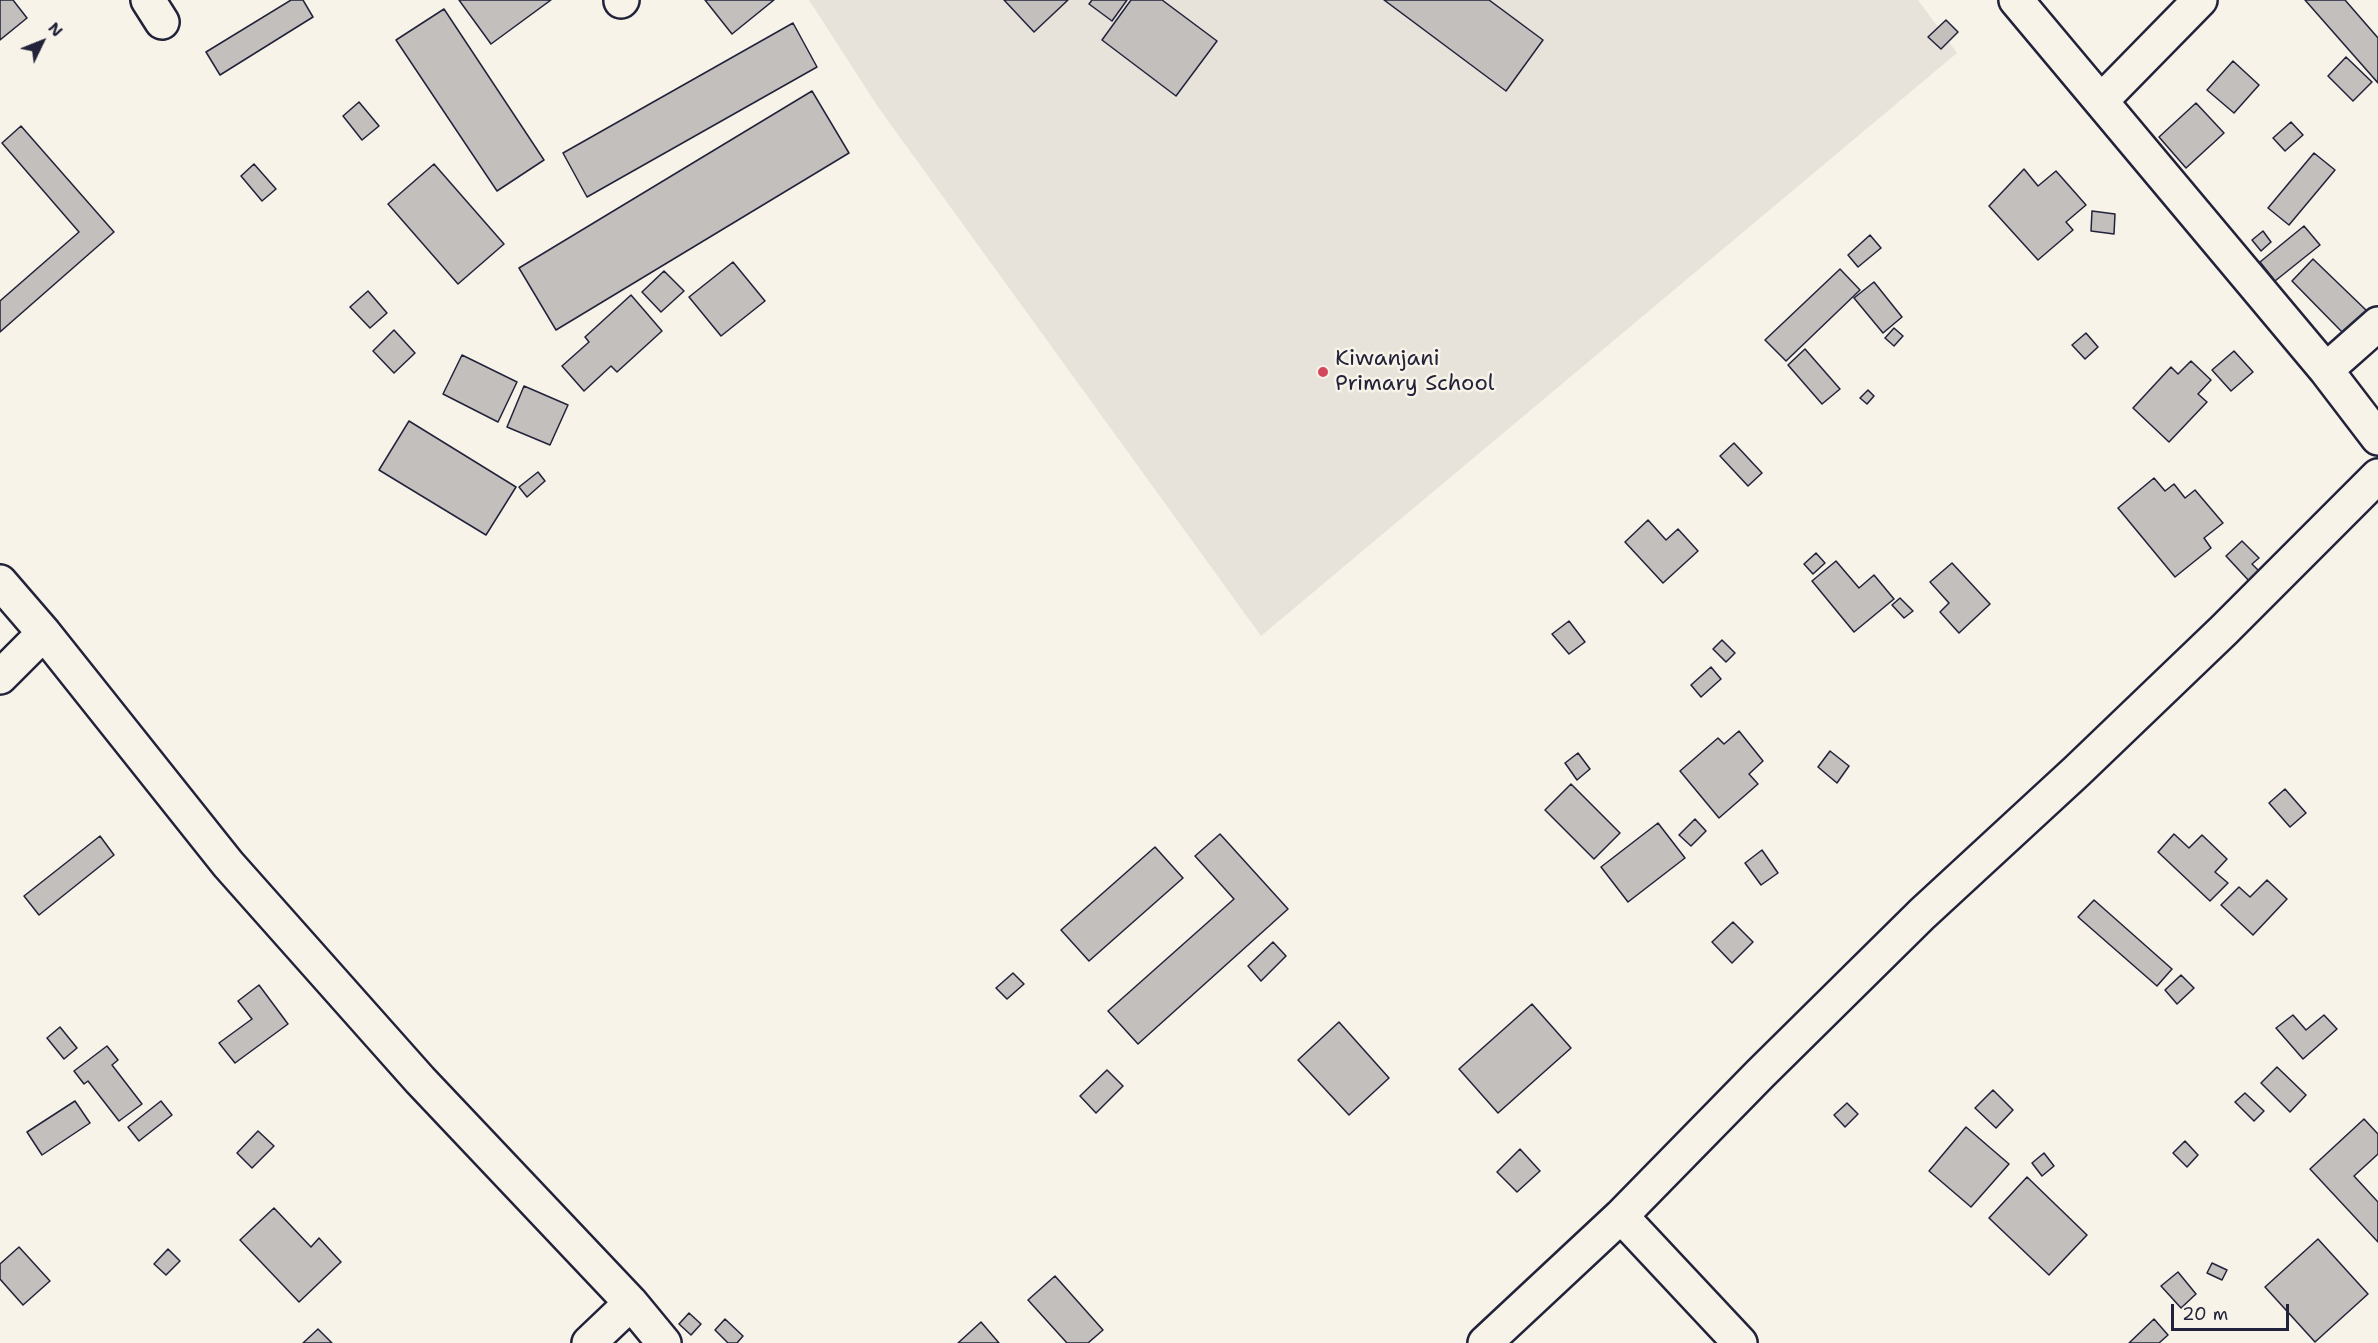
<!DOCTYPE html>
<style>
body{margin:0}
#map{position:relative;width:2378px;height:1343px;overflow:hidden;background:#f7f3e8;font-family:"Shantell Sans",sans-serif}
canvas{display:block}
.north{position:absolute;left:12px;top:12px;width:60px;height:60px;-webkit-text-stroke:4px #f7f3e8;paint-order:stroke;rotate:47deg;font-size:16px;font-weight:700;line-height:24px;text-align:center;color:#22223b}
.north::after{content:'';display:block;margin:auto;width:21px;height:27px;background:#22223b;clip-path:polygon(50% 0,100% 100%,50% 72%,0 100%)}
.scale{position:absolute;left:2171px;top:1304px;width:118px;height:27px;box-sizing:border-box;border:3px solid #22223b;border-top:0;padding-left:8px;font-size:18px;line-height:21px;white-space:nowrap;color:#22223b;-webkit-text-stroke:4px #f7f3e8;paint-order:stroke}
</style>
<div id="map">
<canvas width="2378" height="1343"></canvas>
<div class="north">N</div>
<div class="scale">20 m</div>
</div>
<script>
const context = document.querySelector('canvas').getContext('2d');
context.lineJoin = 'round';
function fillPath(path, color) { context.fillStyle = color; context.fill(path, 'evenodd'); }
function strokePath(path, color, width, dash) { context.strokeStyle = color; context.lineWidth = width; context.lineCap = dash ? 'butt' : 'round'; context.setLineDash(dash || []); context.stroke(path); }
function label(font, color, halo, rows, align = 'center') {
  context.font = font + ' "Shantell Sans",sans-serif'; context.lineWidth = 5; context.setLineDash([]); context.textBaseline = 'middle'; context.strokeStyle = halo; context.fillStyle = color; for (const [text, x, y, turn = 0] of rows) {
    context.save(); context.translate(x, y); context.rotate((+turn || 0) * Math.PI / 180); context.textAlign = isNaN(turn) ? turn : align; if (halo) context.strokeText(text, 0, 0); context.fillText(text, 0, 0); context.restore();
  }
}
fillPath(new Path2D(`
 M809,0H1918L1957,53L1261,636L878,107Z`), '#e7e3db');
const building = new Path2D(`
 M0,0H13L27,18L0,40Z
 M291,0H303L313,17L220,75L206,52Z
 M459,0H551L491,44Z
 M705,0H774L732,34Z
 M1004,0H1068L1034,32Z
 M1092,0H1127L1112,21L1089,4Z
 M1131,0H1162L1217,41L1176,96L1102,40Z
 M1384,0H1489L1543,40L1506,91Z
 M2305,0H2345L2378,38V83Z
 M444,9L544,160L497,191L396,40Z
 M1946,20L1958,32L1941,49L1928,37Z
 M793,23L817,67L587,197L563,153Z
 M2346,57L2372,82L2353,101L2328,76Z
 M2233,61L2259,85L2234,113L2207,90Z
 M812,91L849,153L556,330L519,268Z
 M359,102L379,126L362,140L343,116Z
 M2196,103L2224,133L2186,168L2159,137Z
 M2291,122L2303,135L2285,151L2273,138Z
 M21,126L114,232L0,332V301L79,232L2,143Z
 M2314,153L2335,170L2289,225L2268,208Z
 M254,164L276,189L262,201L241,176Z
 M434,164L504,244L458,284L388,204Z
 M2024,169L2038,186L2056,171L2086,205L2066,222L2073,230L2038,260L1989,206Z
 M2092,211L2115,214L2114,234L2091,231Z
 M2304,226L2320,245L2275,281L2260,262Z
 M2263,231L2271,242L2261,251L2252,240Z
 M1870,235L1881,248L1858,267L1848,255Z
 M2313,259L2367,311L2345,335L2292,281Z
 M733,262L765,301L721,336L689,297Z
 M1840,269L1860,290L1786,361L1765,340Z
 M664,271L684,291L661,312L642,292Z
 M1874,282L1902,317L1883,333L1854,298Z
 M368,291L387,313L370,328L350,307Z
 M631,295L662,331L617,372L611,366L584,391L562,366L589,342L585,337Z
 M1894,328L1903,336L1894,346L1885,338Z
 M394,330L415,353L394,373L373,351Z
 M2086,333L2098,347L2085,359L2072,345Z
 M1805,349L1840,389L1822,404L1788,365Z
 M2234,351L2253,372L2231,391L2212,370Z
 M462,355L517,382L498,422L443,394Z
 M2191,361L2211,380L2198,394L2207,402L2169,442L2133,408L2171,367L2178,374Z
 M524,386L568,405L550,445L507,427Z
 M1868,390L1874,396L1867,404L1860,398Z
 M409,421L516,487L486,535L379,470Z
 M1734,443L1762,473L1748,486L1720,456Z
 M538,472L545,481L527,497L519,487Z
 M2154,478L2165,491L2174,484L2185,498L2195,490L2223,523L2204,538L2211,548L2175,577L2118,508Z
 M1648,520L1666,540L1678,529L1698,551L1663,583L1625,542Z
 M2242,541L2259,558L2252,564L2260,572L2250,582L2226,556Z
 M1816,553L1825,563L1813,574L1804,564Z
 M1836,561L1859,588L1874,575L1894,599L1854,632L1812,581Z
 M1952,563L1990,604L1959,633L1940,612L1949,603L1930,582Z
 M1900,598L1913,611L1904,618L1892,605Z
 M1569,621L1585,642L1569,654L1552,634Z
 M1722,640L1735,653L1726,662L1713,649Z
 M1711,667L1721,679L1701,697L1691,685Z
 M1739,731L1763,761L1749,774L1758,784L1719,818L1680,771L1718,738L1724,744Z
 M1830,751L1849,766L1837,783L1818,767Z
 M1578,753L1590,769L1577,780L1565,763Z
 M1571,784L1620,833L1594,859L1545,810Z
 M2285,789L2306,813L2290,827L2269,803Z
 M1695,819L1706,831L1691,846L1679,835Z
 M1658,823L1685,858L1628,902L1601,867Z
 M1220,834L1288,909L1138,1044L1108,1011L1234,899L1195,856Z
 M2174,834L2189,848L2202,835L2227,859L2215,872L2228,883L2210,901L2158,852Z
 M100,836L114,855L39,915L24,896Z
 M1155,847L1183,878L1089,961L1061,930Z
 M1762,850L1778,873L1761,885L1745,863Z
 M2267,880L2287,899L2253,935L2221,905L2239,887L2250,897Z
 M2094,900L2172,969L2157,986L2078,917Z
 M1733,922L1753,942L1732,963L1712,942Z
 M1273,942L1286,956L1261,981L1248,966Z
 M1013,973L1024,984L1007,999L996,988Z
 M2181,975L2194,988L2177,1004L2165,990Z
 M259,985L288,1024L235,1063L219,1043L252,1019L238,1001Z
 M1532,1004L1571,1048L1498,1113L1459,1069Z
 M2293,1015L2306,1030L2324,1015L2337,1029L2303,1059L2276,1028Z
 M1339,1022L1389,1078L1349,1115L1298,1060Z
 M60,1027L77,1048L64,1059L47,1038Z
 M107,1046L118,1060L112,1065L142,1104L119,1121L88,1081L84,1084L74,1071Z
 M2277,1067L2306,1095L2290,1112L2261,1083Z
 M1107,1070L1123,1086L1096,1113L1080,1096Z
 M1993,1090L2013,1110L1996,1128L1975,1108Z
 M2245,1093L2264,1111L2254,1121L2235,1102Z
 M75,1101L90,1123L42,1155L27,1132Z
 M161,1101L172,1115L139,1141L128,1127Z
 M1847,1103L1858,1114L1845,1127L1834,1115Z
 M2364,1119L2378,1134V1154L2354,1176L2378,1202V1242L2310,1169Z
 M1966,1127L2009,1164L1971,1207L1929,1171Z
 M258,1131L274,1146L252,1168L237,1153Z
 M2185,1141L2198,1155L2187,1167L2173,1153Z
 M1520,1149L1540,1171L1517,1192L1497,1172Z
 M2044,1153L2054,1166L2042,1176L2032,1163Z
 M2027,1177L2087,1235L2049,1275L1989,1218Z
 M274,1208L311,1247L319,1238L341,1262L299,1302L240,1240Z
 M2318,1239L2368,1294L2315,1342L2265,1287Z
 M19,1247L50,1281L23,1305L0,1279V1264Z
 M168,1249L180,1261L166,1275L154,1264Z
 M2212,1263L2227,1270L2222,1280L2207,1273Z
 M2178,1272L2196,1294L2181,1308L2161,1286Z
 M1055,1276L1103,1330L1088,1343H1067L1028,1300Z
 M689,1313L701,1324L691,1335L679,1324Z
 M725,1319L743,1336L737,1343H728L715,1330Z
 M2154,1319L2168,1335L2159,1343H2129Z
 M981,1322L999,1343H958Z
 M318,1329L332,1343H303Z`);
fillPath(building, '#c2bfbd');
strokePath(building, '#22223b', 1.5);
const minor = new Path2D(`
 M148,0L162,22
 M2016,0L2326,370L2378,438
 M621,1L622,0
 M2101,101L2200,0
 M2326,370L2378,324
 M0,582L44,633L228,864L420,1080L631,1303L664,1343
 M0,677L44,633
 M1621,1216L1740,1343
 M589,1343L631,1303
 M1485,1343L1621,1216L1760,1074L1922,914L2077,771L2224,630L2378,476`);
strokePath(minor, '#22223b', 38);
strokePath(minor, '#f7f3e8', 33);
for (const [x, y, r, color] of [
 [1323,372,6,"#d1495b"]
]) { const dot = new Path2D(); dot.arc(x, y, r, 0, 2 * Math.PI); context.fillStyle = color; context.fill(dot); strokePath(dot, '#f7f3e8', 2); }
label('22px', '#22223b', '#f7f3e8', [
 ["Kiwanjani",1335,359],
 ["Primary School",1335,384]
], 'left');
</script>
